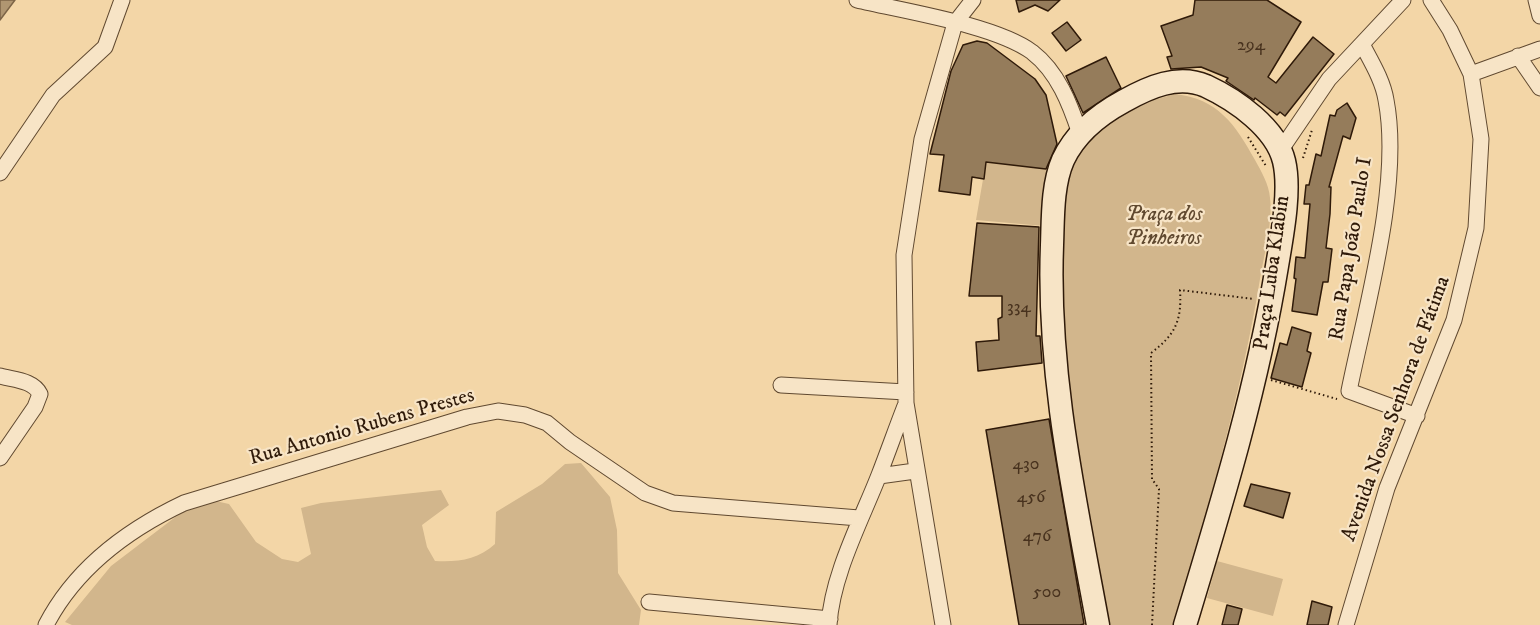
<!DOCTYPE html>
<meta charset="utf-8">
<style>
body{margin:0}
canvas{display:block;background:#f3d6a7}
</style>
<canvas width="1540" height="625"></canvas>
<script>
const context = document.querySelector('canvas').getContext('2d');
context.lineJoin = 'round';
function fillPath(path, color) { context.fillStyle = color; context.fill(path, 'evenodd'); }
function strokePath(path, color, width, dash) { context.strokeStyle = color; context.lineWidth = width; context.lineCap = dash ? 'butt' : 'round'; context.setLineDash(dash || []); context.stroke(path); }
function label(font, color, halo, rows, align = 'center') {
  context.font = font + ' "IM FELL DW Pica",serif'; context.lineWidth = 4.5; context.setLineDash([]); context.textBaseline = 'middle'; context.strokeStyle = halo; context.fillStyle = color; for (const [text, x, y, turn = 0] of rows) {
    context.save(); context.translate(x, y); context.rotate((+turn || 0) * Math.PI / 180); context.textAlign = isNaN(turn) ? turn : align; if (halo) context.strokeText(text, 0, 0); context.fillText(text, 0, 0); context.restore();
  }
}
fillPath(new Path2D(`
 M1175,94C1218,99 1235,124 1255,160C1261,171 1269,184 1270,198C1273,221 1264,256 1260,279C1241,396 1206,511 1176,625H1104L1061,363L1064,179L1085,139L1129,107Z
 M986,162L1050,169L1044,226L976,220Z
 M581,463L610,497L617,530L618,573L641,610L639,625H72L65,622L111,566L182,512L211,500L229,504L256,542L282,559L298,562L311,554L301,508L321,503L441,490L449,505L422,525L427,547L435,561C459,562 477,560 495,544L496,512L542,484L565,464Z
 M1217,561L1283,579L1273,616L1207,598Z`), '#d2b68c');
const water = new Path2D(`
 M0,0H15L0,20Z`);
fillPath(water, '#b09671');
strokePath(water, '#7c6447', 1.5);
const building = new Path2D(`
 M1016,0H1060L1048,11L1035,5L1019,12Z
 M1195,0H1267L1301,22L1268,77L1276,83L1313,37L1334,54L1285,116L1280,112L1277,115L1255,98L1254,100L1226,81L1228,78L1201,67L1171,69L1167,57L1172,56L1161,26L1193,15Z
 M1067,22L1081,40L1066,51L1052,33Z
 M977,41L987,43L1035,79L1046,95L1057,144L1046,169L986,162L984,179L972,177L970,195L939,191L944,155L930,154L951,71L963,45Z
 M1106,57L1121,88L1083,113L1066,76Z
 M1347,103L1356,118L1350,139L1343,136L1329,187H1331L1330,214L1326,248L1332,249L1328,282H1323L1317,315L1292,311L1296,279L1294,278L1296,257L1305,258L1310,204H1304L1306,185H1309L1316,154L1321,156L1330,115L1335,116L1337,110Z
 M977,223L1039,227L1036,336H1040L1042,363L978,371L976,342L999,340L998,319L1002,317V296H969Z
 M1292,327L1311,333L1307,351L1311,353L1302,387L1271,378L1280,343L1287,345Z
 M1049,419L1084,624L1080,625H1019L986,430Z
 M1251,484L1290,493L1283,518L1244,506Z
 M1312,601L1332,607L1328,625H1307Z
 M1227,605L1242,609L1238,625H1222Z`);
fillPath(building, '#957c5b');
strokePath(building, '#2f1a09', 1.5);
const street = new Path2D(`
 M857,0C903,11 995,25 1032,52C1058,72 1070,104 1080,134
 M1536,0L1540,16
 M1363,46C1372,63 1383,81 1386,100C1402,183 1366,307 1349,391L1417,416
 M1518,56L1540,88
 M1471,74L1540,49
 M1280,151L1329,79L1403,0
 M0,173L53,95L105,47L122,0
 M0,376C14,380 33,380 40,394L35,407L0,458
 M781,385L906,392
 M879,476L915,471
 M649,602L830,619
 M46,625C75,569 127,530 184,503L467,417L498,411L525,415L547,423L570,442L645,493L673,503L859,518
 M829,625C832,575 861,521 879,475C888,452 896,429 905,406
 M943,625L906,403L904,255L922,139L955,23L973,0
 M1346,625L1387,488L1454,320L1476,228L1481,139L1471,74L1450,30L1431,0`);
const secondary = new Path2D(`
 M1098,625C1075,499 1047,374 1052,245C1053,219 1052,185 1063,160C1075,134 1100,114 1124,101C1149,87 1178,74 1206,86C1236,100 1276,128 1284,161C1291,190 1282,236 1277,266C1257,389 1221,506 1185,625`);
strokePath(street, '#604930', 17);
strokePath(secondary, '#2f1a09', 25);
strokePath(new Path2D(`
 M1248,137L1266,166
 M1303,158L1312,130
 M1271,380L1337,399
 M1152,625L1159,489L1152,479L1151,353C1175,335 1182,321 1180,290L1254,299`), '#2f1a09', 2, [1.5, 3]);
strokePath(street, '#f7e4c6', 15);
strokePath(secondary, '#f7e4c6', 22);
label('18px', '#48321e', null, [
 ["294",1251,46],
 ["334",1019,308],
 ["430",1026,465],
 ["456",1031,498],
 ["476",1037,537],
 ["500",1047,593]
]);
label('italic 21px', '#604930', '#f7e4c6', [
 ["Praça dos",1164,216],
 ["Pinheiros",1164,240]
]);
label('21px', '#2f1a09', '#f7e4c6', [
 ["Rua Papa João Paulo I",1352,249,-81],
 ["Praça Luba Klabin",1273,273,-82],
 ["Avenida Nossa Senhora de Fátima",1397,409,-70],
 ["Rua Antonio Rubens Prestes",362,428,-16]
]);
</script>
